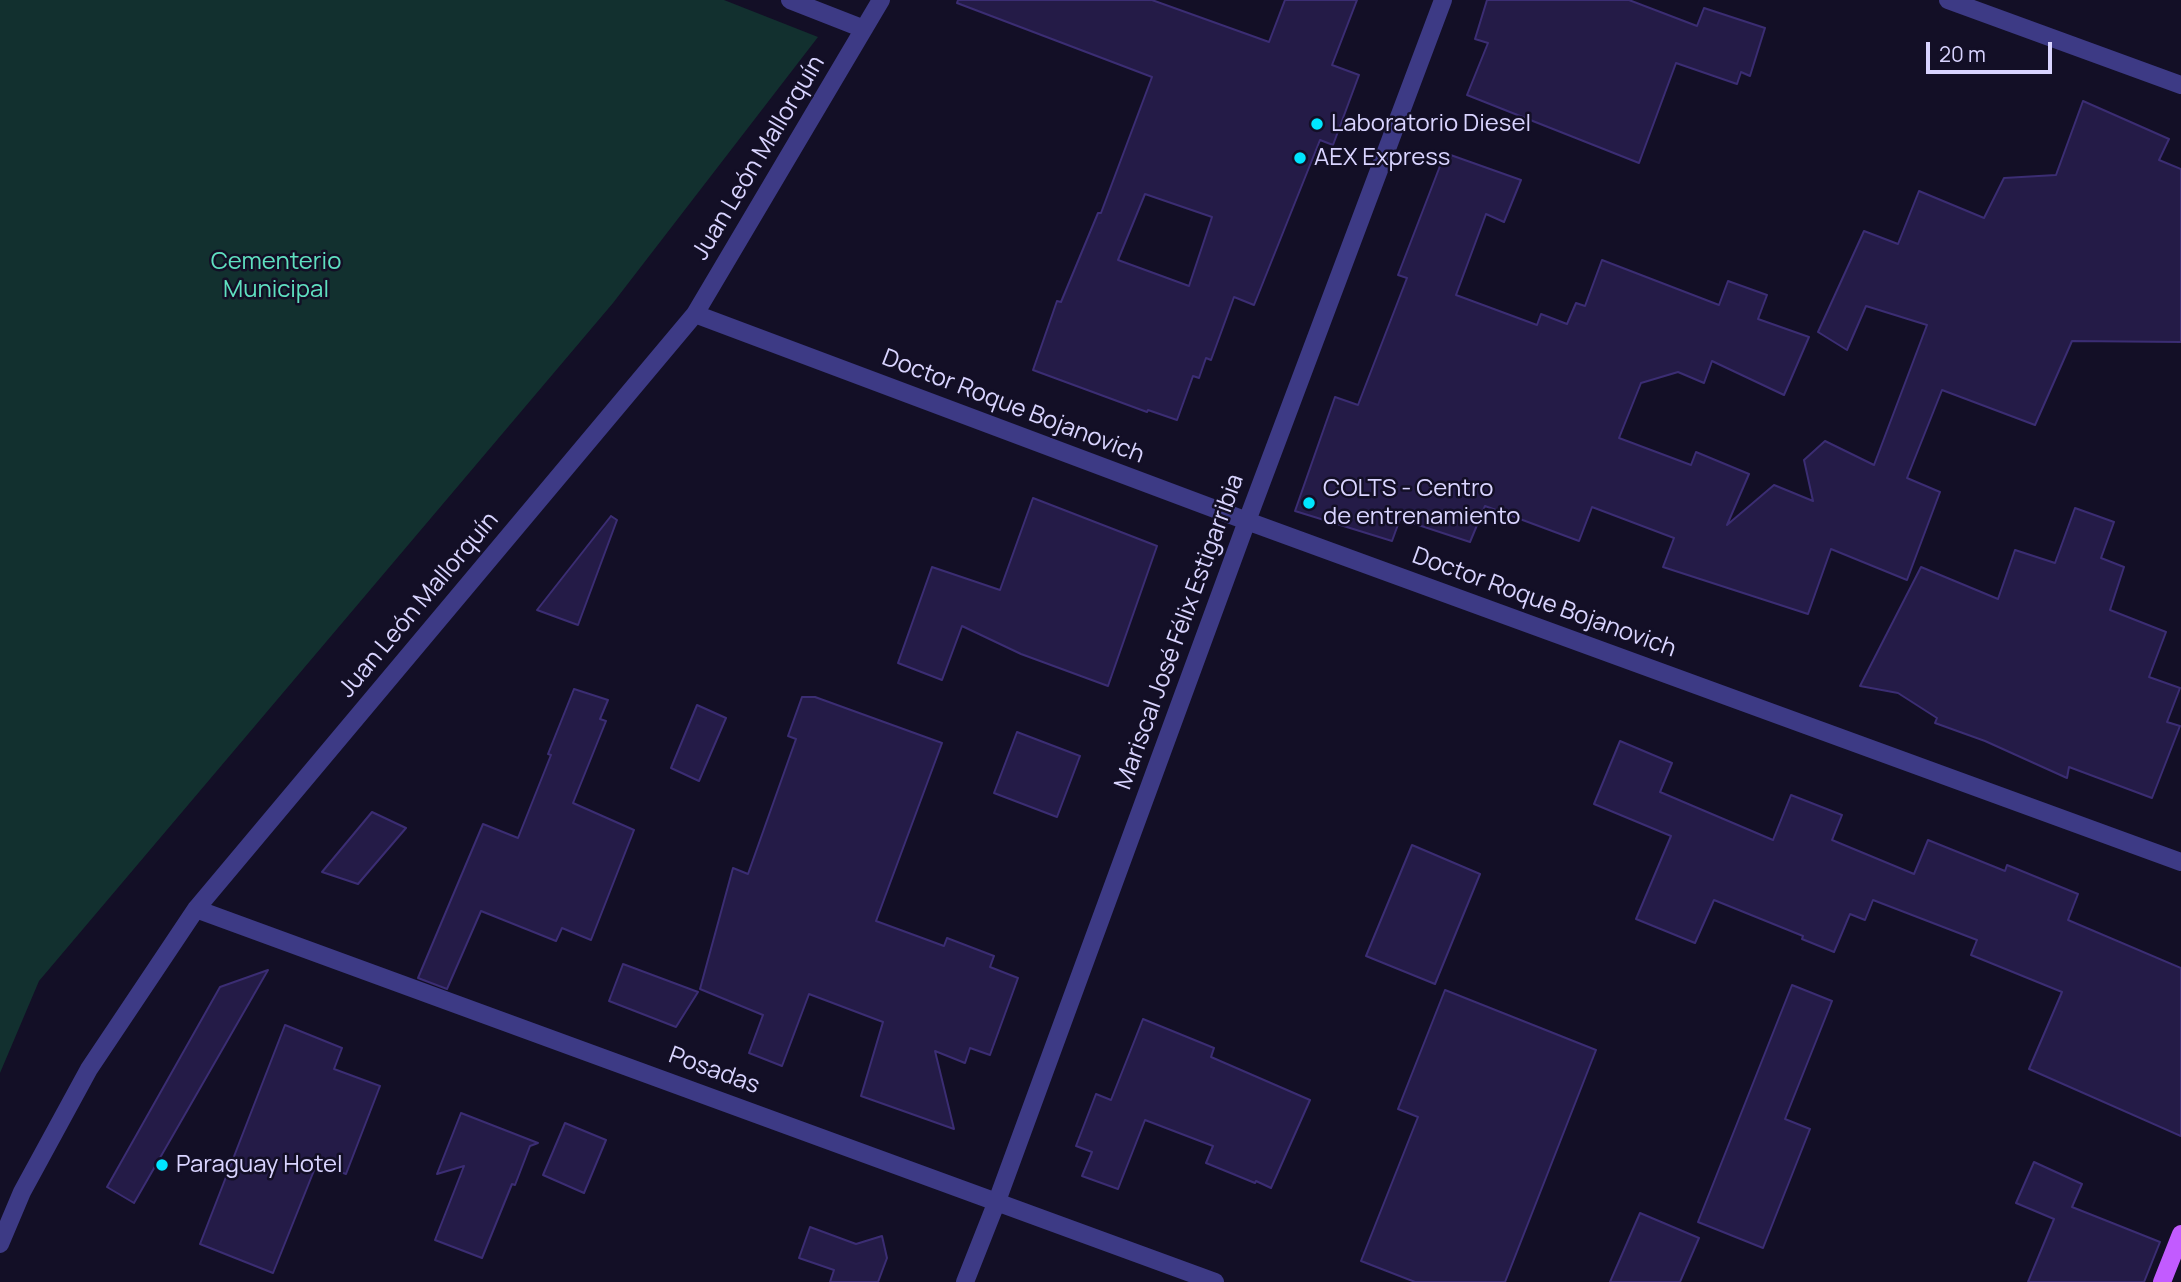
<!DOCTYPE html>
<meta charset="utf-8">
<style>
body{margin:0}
#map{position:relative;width:2181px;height:1282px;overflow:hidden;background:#130f26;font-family:Manrope,sans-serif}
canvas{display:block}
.scale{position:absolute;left:1926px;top:42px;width:126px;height:32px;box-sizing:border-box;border:4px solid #d9d4ff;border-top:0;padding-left:9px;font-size:21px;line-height:24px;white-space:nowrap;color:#d9d4ff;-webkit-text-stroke:5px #130f26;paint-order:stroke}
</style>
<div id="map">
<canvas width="2181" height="1282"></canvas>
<div class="scale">20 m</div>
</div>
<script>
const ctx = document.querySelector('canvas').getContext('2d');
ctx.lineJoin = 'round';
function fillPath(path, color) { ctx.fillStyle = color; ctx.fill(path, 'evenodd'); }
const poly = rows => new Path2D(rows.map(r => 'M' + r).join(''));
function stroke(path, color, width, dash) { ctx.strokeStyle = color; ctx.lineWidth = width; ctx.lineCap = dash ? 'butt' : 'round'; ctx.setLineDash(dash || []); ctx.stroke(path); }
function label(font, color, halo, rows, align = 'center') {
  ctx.font = font + ' Manrope,sans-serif'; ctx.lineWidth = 5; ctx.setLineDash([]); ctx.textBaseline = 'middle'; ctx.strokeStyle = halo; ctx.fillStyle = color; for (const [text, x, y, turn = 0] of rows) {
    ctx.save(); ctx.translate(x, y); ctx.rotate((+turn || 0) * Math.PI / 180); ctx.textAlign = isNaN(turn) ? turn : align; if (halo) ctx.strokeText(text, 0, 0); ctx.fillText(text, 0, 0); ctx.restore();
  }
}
fillPath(poly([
 [0,0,724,0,818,37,613,303,39,981,0,1073]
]), '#12302f');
const building = poly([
 [958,0,1152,0,1269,42,1285,0,1357,0,1332,65,1359,75,1333,145,1320,140,1254,305,1234,297,1211,360,1206,358,1199,378,1193,376,1177,420,1148,410,1147,412,1033,370,1057,301,1061,302,1098,213,1101,213,1152,77,957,3,958,0],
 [1145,194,1212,217,1189,286,1118,260,1145,194],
 [1487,0,1629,0,1697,26,1704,8,1765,28,1750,76,1741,72,1737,84,1676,63,1639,163,1467,95,1488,43,1475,39,1487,0],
 [2083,101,2169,139,2159,160,2181,169,2181,342,2072,341,2035,425,1942,390,1907,478,1940,492,1907,580,1831,549,1808,614,1663,567,1674,538,1592,507,1579,541,1485,506,1470,542,1400,519,1392,541,1295,511,1335,397,1358,405,1407,278,1398,275,1445,153,1521,180,1504,222,1486,214,1456,295,1537,325,1541,314,1567,324,1576,303,1585,306,1602,260,1719,305,1728,281,1767,295,1758,319,1809,337,1784,395,1712,361,1704,383,1678,372,1641,383,1619,438,1691,465,1696,452,1749,474,1727,525,1774,485,1813,501,1804,460,1825,441,1874,465,1927,325,1866,306,1847,350,1818,332,1864,231,1898,244,1919,191,1984,218,2004,178,2056,175,2083,101],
 [1033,498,1157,546,1108,686,1021,654,962,626,942,680,898,663,932,567,1000,590,1033,498],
 [2075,508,2114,522,2101,558,2124,567,2110,610,2166,632,2149,677,2180,688,2167,722,2180,726,2152,798,2069,767,2067,778,1985,741,1935,723,1937,718,1898,693,1860,686,1921,567,1998,599,2015,550,2055,563,2075,508],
 [611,516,617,520,578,625,537,610,611,516],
 [574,689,608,700,600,719,606,721,573,803,634,830,591,940,562,928,556,941,481,911,447,989,418,978,483,824,518,838,551,755,548,754,574,689],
 [802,697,815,697,942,743,876,921,944,946,947,938,994,956,990,967,1018,978,990,1055,970,1048,965,1063,935,1051,954,1129,861,1096,883,1022,809,994,782,1066,749,1053,763,1015,700,989,733,868,748,874,796,739,788,736,802,697],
 [697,705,726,718,699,781,671,768,697,705],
 [1017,732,1080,756,1057,817,994,793,1017,732],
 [1620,741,1672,763,1660,792,1773,840,1791,795,1842,815,1832,840,1914,874,1928,840,2005,871,2007,865,2078,894,2068,920,2181,968,2181,1136,2029,1069,2062,992,1971,955,1977,940,1873,900,1865,920,1850,914,1834,952,1802,939,1803,936,1714,900,1695,943,1636,919,1671,836,1594,804,1620,741],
 [372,812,406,828,358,884,322,872,372,812],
 [1412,845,1480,874,1435,984,1366,956,1412,845],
 [623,964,698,992,676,1027,609,1001,623,964],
 [268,970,134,1203,107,1187,220,987,268,970],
 [1792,985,1832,1001,1785,1119,1810,1129,1763,1248,1698,1222,1792,985],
 [1445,990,1596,1050,1505,1282,1415,1282,1361,1261,1418,1117,1398,1109,1445,990],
 [1143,1019,1214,1048,1211,1057,1310,1100,1271,1188,1256,1181,1255,1183,1206,1163,1213,1146,1145,1120,1118,1189,1082,1176,1092,1152,1076,1146,1096,1094,1111,1100,1143,1019],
 [285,1025,342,1048,334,1069,380,1086,346,1174,317,1163,273,1273,200,1244,285,1025],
 [461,1113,538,1143,530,1146,515,1185,512,1184,482,1258,435,1240,464,1166,437,1174,461,1113],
 [565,1123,606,1140,584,1193,543,1175,565,1123],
 [2034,1162,2082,1184,2072,1207,2160,1242,2144,1282,2028,1282,2054,1219,2016,1203,2034,1162],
 [1640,1213,1699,1238,1680,1282,1610,1282,1640,1213],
 [810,1227,856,1244,882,1236,887,1258,878,1282,830,1282,834,1270,799,1258,810,1227]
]);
fillPath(building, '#241b47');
stroke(building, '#3b2d73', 2);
stroke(poly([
 [790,0,864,29],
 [1948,0,2181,85],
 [695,314,1247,521,2181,862],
 [196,909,1215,1282],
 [0,1244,22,1192,89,1069,196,909,695,314,881,0],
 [965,1282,997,1201,1247,521,1443,0]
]), '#3d3a85', 18);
stroke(poly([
 [2162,1282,2181,1234]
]), '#c25bff', 18);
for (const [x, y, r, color] of [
 [1317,124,7,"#00e5ff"],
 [1300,158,7,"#00e5ff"],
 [1309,503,7,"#00e5ff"],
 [162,1165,7,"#00e5ff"]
]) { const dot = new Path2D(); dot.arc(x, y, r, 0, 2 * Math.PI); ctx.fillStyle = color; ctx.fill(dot); stroke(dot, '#130f26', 2.5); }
label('24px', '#d9d4ff', '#130f26', [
 ["Laboratorio Diesel",1331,124],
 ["AEX Express",1314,158],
 ["COLTS - Centro",1323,489],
 ["de entrenamiento",1323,517],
 ["Paraguay Hotel",176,1165]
], 'left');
label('24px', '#d9d4ff', '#130f26', [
 ["Juan León Mallorquín",759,158,-59],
 ["Doctor Roque Bojanovich",1013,407,21],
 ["Doctor Roque Bojanovich",1544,603,20],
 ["Juan León Mallorquín",419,605,-50],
 ["Mariscal José Félix Estigarribia",1180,632,-70],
 ["Posadas",714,1071,20]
]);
label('24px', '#5fe0c0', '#130f26', [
 ["Cementerio",276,262],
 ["Municipal",276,290]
]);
</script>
